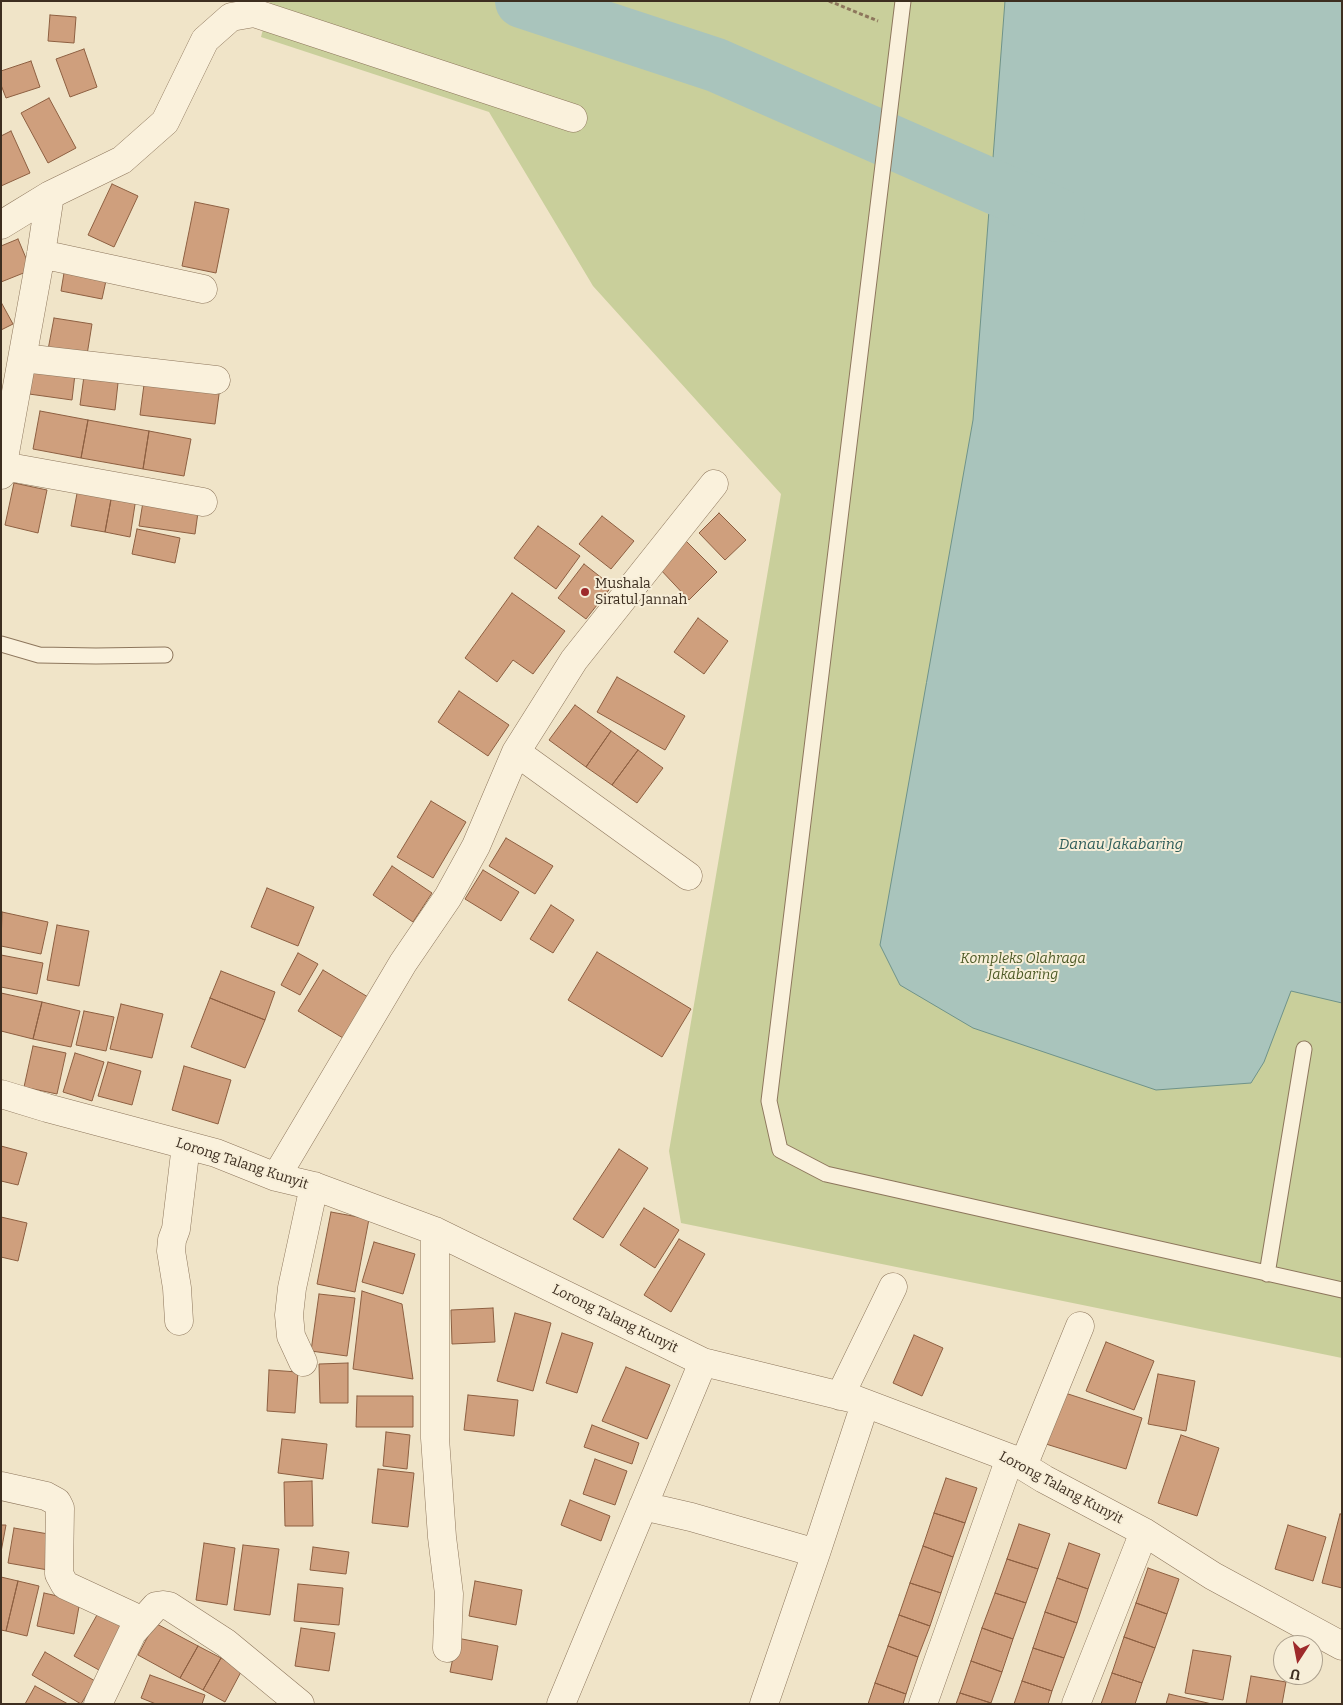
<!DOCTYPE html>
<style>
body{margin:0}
#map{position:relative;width:1343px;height:1705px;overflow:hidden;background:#f0e4c8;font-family:Bitter,serif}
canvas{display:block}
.frame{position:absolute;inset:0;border:2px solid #3d2e20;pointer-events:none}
.north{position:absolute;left:1273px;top:1635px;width:50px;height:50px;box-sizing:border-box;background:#f7eed8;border:1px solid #ada18e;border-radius:50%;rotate:191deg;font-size:14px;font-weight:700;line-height:20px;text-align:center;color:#3d2e20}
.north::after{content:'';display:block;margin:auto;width:18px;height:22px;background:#9e2a2b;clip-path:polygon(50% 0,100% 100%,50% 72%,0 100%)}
</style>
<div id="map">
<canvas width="1343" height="1705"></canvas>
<div class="frame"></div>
<div class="north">U</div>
</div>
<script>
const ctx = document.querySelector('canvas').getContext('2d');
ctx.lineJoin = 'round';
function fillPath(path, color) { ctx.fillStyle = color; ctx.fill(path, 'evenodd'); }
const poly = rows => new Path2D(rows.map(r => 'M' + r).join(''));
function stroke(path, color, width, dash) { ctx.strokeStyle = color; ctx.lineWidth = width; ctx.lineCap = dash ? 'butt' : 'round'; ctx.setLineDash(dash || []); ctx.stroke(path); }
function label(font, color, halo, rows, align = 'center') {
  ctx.font = font + ' Bitter,serif'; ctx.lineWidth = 4; ctx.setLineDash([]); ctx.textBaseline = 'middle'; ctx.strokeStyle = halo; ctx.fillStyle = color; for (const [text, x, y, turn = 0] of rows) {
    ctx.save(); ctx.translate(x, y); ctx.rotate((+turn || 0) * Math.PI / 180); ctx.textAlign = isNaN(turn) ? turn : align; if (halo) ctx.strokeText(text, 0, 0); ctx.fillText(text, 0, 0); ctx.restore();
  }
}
fillPath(poly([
 [270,1,1342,1,1342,1358,681,1223,669,1151,781,494,593,286,489,112,261,37]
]), '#c9cf9b');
const water = poly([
 [1005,1,1342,1,1342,1003,1291,991,1264,1062,1251,1083,1156,1090,973,1028,900,985,880,945,973,420,1005,1]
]);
fillPath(water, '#a9c4bc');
stroke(water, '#6f938a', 1);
stroke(poly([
 [522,1,716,65,1058,215]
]), '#a9c4bc', 54);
const building = poly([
 [50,15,76,17,74,43,48,41,50,15],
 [84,49,97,87,70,97,56,59,84,49],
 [31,61,40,87,6,98,1,85,1,71,31,61],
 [49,98,76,148,48,163,21,113,49,98],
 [11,131,30,173,1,186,1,136,11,131],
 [112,184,138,196,114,247,88,235,112,184],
 [195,202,229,209,216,273,182,266,195,202],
 [18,239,31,270,1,282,1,246,18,239],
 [65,267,107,276,102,299,61,291,65,267],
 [1,302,13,324,1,330,1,302],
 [54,318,92,324,86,361,47,355,54,318],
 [33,368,75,374,72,400,29,394,33,368],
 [85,369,119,374,115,410,80,405,85,369],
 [145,377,220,387,215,424,140,415,145,377],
 [40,411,88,420,81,458,33,449,40,411],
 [88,420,149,431,143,469,81,458,88,420],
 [149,431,191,439,184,476,143,469,149,431],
 [14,483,47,490,38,533,5,525,14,483],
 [78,488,112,494,105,532,71,526,78,488],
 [112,494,136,498,130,537,105,532,112,494],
 [144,496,199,505,195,534,139,526,144,496],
 [719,513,746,540,725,560,699,533,719,513],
 [602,516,634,541,611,569,579,544,602,516],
 [538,526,580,556,556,589,514,558,538,526],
 [137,529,180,538,175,563,132,554,137,529],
 [686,541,717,572,689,600,659,568,686,541],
 [584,564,612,586,586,619,558,598,584,564],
 [512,593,565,631,533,674,513,660,497,682,465,658,512,593],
 [698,618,728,641,704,674,674,652,698,618],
 [617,677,685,716,665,750,597,712,617,677],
 [459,691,509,725,488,756,438,722,459,691],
 [575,705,611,731,586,767,549,740,575,705],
 [611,731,638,750,612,785,586,767,611,731],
 [638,750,663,768,637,803,612,785,638,750],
 [431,801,466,822,433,878,397,857,431,801],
 [506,838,553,866,535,894,489,866,506,838],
 [392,866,432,893,413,922,373,895,392,866],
 [483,870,519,892,501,921,465,899,483,870],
 [267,888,314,907,298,946,251,927,267,888],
 [551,905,574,920,553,953,530,939,551,905],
 [2,912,48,922,41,954,1,946,2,912],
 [57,925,89,931,79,986,47,980,57,925],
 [597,952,691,1009,662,1057,568,1000,597,952],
 [298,953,318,964,300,995,281,985,298,953],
 [1,955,43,963,37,994,1,987,1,955],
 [323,970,368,997,343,1038,298,1011,323,970],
 [221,971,275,992,265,1020,210,998,221,971],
 [1,993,42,1002,33,1039,1,1031,1,993],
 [210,998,265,1020,245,1068,191,1047,210,998],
 [42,1002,80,1011,71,1047,33,1039,42,1002],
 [121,1004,163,1014,152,1058,110,1049,121,1004],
 [84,1011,114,1017,106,1051,76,1045,84,1011],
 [33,1046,66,1053,57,1094,24,1087,33,1046],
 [75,1053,104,1062,92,1101,63,1092,75,1053],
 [108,1062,141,1071,132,1105,98,1096,108,1062],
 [184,1066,231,1080,218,1124,172,1110,184,1066],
 [1,1146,27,1153,18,1185,1,1181,1,1146],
 [619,1149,648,1168,603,1238,573,1219,619,1149],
 [644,1208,679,1230,655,1268,620,1245,644,1208],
 [331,1212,369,1219,355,1292,317,1284,331,1212],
 [1,1217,27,1223,18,1261,1,1257,1,1217],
 [679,1239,705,1254,671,1312,644,1295,679,1239],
 [374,1242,415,1254,403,1294,362,1282,374,1242],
 [362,1291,402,1304,413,1379,353,1369,362,1291],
 [319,1294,355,1298,347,1356,311,1351,319,1294],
 [493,1308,495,1342,452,1344,451,1310,493,1308],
 [515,1313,551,1323,533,1391,497,1381,515,1313],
 [562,1333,593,1343,577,1393,546,1383,562,1333],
 [914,1335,943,1348,922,1396,893,1383,914,1335],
 [1106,1342,1154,1361,1134,1410,1086,1391,1106,1342],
 [348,1363,348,1403,320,1403,319,1364,348,1363],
 [626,1367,670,1385,647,1439,602,1421,626,1367],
 [269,1370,298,1372,295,1413,267,1411,269,1370],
 [1158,1374,1195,1381,1186,1431,1148,1424,1158,1374],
 [1062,1392,1142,1418,1126,1469,1046,1444,1062,1392],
 [468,1395,518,1400,514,1436,464,1430,468,1395],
 [357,1396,413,1396,413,1427,356,1427,357,1396],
 [592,1425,639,1443,632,1464,584,1447,592,1425],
 [386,1432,410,1435,407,1469,383,1466,386,1432],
 [1181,1435,1219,1448,1197,1516,1158,1503,1181,1435],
 [282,1439,327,1444,323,1479,278,1473,282,1439],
 [595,1459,627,1471,615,1505,583,1494,595,1459],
 [378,1469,414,1473,408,1527,372,1523,378,1469],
 [946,1478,977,1488,965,1523,934,1513,946,1478],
 [312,1481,313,1526,285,1526,284,1482,312,1481],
 [570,1500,610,1516,601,1541,561,1525,570,1500],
 [934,1513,965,1523,953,1557,923,1546,934,1513],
 [1340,1514,1342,1514,1342,1588,1322,1583,1340,1514],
 [1019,1524,1050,1534,1038,1569,1007,1559,1019,1524],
 [1,1525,6,1525,1,1552,1,1525],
 [1288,1525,1326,1537,1313,1581,1275,1569,1288,1525],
 [14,1528,54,1535,48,1570,8,1563,14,1528],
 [204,1543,235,1548,227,1605,196,1600,204,1543],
 [1069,1543,1100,1554,1088,1589,1057,1578,1069,1543],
 [243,1545,279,1549,270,1615,234,1610,243,1545],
 [923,1546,953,1557,941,1593,910,1583,923,1546],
 [313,1547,349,1552,346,1574,310,1570,313,1547],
 [1007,1559,1038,1569,1026,1603,995,1593,1007,1559],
 [1148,1568,1179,1579,1167,1614,1136,1603,1148,1568],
 [1,1577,18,1581,6,1631,1,1630,1,1577],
 [1057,1578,1088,1589,1077,1623,1045,1612,1057,1578],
 [18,1581,39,1586,27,1636,6,1631,18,1581],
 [475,1581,522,1590,516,1625,469,1616,475,1581],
 [910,1583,941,1593,930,1626,899,1615,910,1583],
 [298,1584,343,1588,339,1625,294,1621,298,1584],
 [44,1593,80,1601,74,1634,37,1626,44,1593],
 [995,1593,1026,1603,1013,1639,982,1628,995,1593],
 [1136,1603,1167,1614,1155,1648,1124,1637,1136,1603],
 [102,1606,134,1624,106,1674,74,1656,102,1606],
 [1045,1612,1077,1623,1064,1658,1033,1648,1045,1612],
 [899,1615,930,1626,918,1657,888,1646,899,1615],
 [155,1623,198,1646,180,1678,138,1655,155,1623],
 [301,1628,335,1633,329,1671,295,1666,301,1628],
 [982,1628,1013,1639,1002,1672,971,1661,982,1628],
 [1124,1637,1155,1648,1142,1683,1112,1673,1124,1637],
 [457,1638,498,1646,492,1680,450,1672,457,1638],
 [198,1646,221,1658,203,1690,180,1678,198,1646],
 [888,1646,918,1657,906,1694,875,1683,888,1646],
 [1033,1648,1064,1658,1052,1691,1022,1681,1033,1648],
 [1193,1650,1231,1656,1223,1700,1185,1693,1193,1650],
 [45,1652,95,1681,81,1704,32,1675,45,1652],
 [221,1658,242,1670,225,1702,203,1690,221,1658],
 [971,1661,1002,1672,991,1703,960,1693,971,1661],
 [1112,1673,1142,1683,1135,1704,1101,1704,1112,1673],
 [150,1675,205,1695,202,1704,156,1704,141,1698,150,1675],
 [1251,1676,1286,1682,1282,1704,1246,1704,1251,1676],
 [1022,1681,1052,1691,1048,1704,1014,1704,1022,1681],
 [875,1683,906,1694,903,1704,868,1704,875,1683],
 [35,1686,68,1704,25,1704,35,1686],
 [960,1693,991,1703,991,1704,956,1704,960,1693],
 [1169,1694,1212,1704,1166,1704,1169,1694]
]);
fillPath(building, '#cf9f7d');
stroke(building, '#8d5f41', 1);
const lane = poly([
 [903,1,769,1101,780,1150,826,1174,1342,1290],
 [1,644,39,655,96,656,165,655],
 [1267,1274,1304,1049]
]);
const street = poly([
 [1,225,50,195,122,160,165,122,205,40,231,17,254,13,573,118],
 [41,254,203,289],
 [23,358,216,380],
 [3,466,203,502],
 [1,475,41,254,50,195],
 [516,752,688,876],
 [1,1094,47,1108,216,1153,276,1177,314,1186,435,1231,703,1362,854,1399,1010,1458,1044,1479,1144,1532,1213,1576,1342,1646],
 [276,1177,403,963,448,897,476,846,516,752,574,660,714,484],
 [435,1231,435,1438,442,1537,449,1594,447,1648],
 [179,1321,177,1288,171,1251,172,1240,176,1229,186,1145],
 [303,1362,291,1336,289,1315,292,1288,314,1186],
 [840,1396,893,1287],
 [1023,1466,1080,1326],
 [1,1486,46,1496,57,1502,60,1508,59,1574,65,1585,132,1616,140,1624,132,1633,98,1704],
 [643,1506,691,1517,816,1553],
 [140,1624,156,1606,163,1605,169,1606,226,1643,300,1704],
 [561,1704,703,1362],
 [764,1704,816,1553,865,1404],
 [923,1704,1010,1458],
 [1076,1704,1144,1532]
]);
stroke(lane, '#8d765c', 17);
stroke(street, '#8d765c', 29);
stroke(poly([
 [829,1,878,21]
]), '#8d765c', 3, [4, 2.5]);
stroke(lane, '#faf1dc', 15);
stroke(street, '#faf1dc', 28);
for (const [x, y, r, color] of [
 [585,592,5,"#9e2a2b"]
]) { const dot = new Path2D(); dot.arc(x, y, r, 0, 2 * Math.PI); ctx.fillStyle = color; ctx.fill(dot); stroke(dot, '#f7eed8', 2); }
label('14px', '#3d2e20', '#f7eed8', [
 ["Mushala",595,584],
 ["Siratul Jannah",595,600]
], 'left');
label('italic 14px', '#4d5a26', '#f7eed8', [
 ["Kompleks Olahraga",1023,959],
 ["Jakabaring",1023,975]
]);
label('14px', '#3d2e20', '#f7eed8', [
 ["Lorong Talang Kunyit",242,1164,18],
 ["Lorong Talang Kunyit",615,1319,26],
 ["Lorong Talang Kunyit",1061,1488,28]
]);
label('italic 15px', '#2f5d5a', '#f7eed8', [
 ["Danau Jakabaring",1121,845]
]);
</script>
